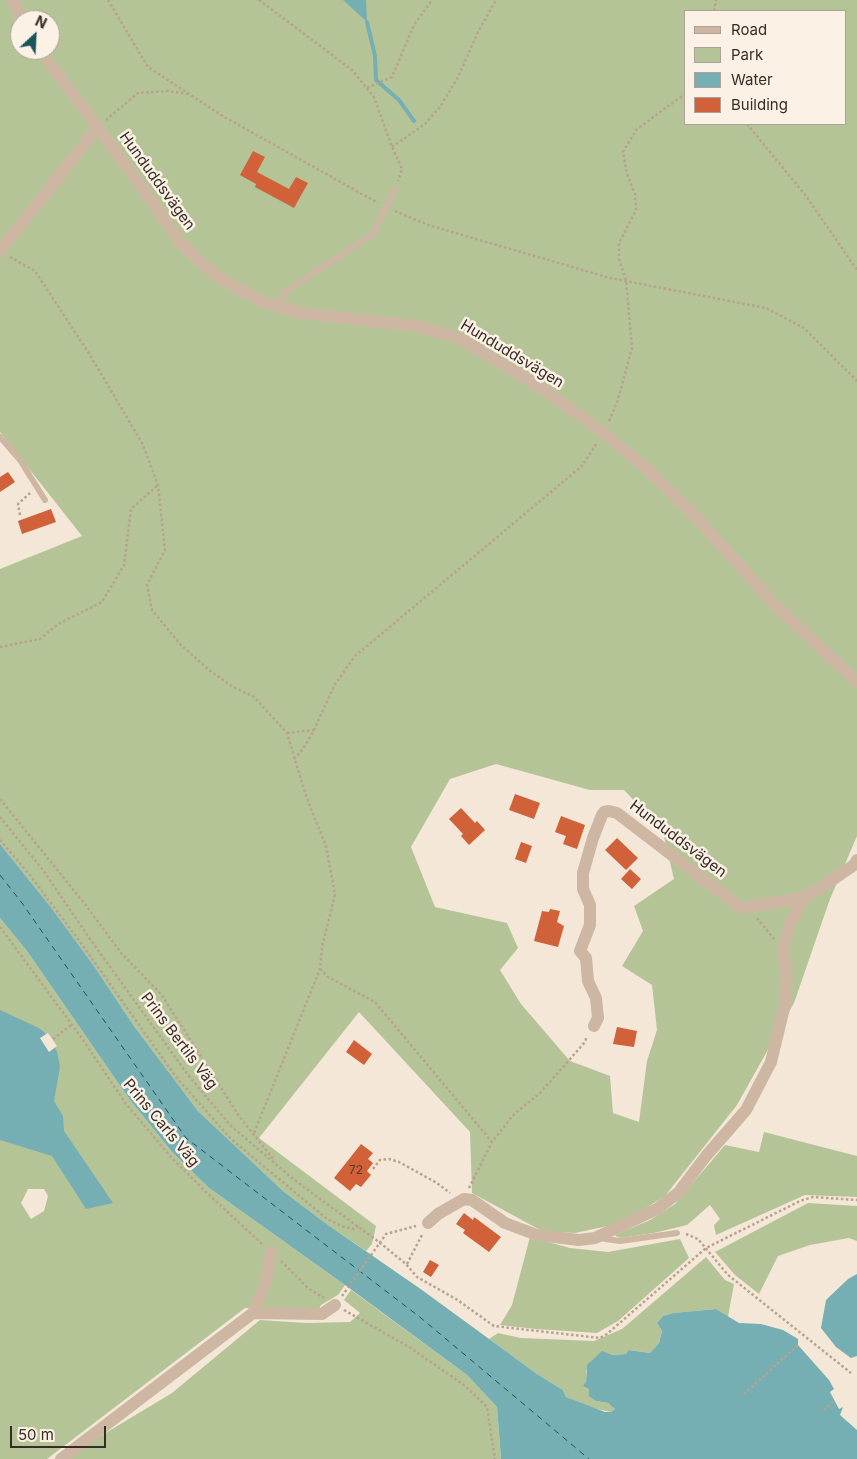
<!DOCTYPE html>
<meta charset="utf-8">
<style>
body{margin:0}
#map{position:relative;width:857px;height:1459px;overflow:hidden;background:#f4e7d8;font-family:Inter,sans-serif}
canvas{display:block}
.legend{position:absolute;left:684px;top:10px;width:162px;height:115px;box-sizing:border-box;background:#fbf1e5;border:1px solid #ada299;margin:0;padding:6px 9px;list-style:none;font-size:15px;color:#372c26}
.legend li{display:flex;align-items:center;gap:10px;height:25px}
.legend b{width:25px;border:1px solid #ada299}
.north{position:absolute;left:10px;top:10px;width:50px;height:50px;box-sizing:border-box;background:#fbf1e5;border:1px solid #ada299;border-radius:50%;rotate:25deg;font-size:14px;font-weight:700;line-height:20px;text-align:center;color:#372c26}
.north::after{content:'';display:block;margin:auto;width:18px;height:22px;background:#18565c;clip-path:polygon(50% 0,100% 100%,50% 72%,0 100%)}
.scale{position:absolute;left:10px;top:1426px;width:96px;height:22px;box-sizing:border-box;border:2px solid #372c26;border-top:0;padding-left:6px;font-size:15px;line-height:18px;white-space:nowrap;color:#372c26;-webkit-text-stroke:4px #fbf1e5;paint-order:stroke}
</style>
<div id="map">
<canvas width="857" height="1459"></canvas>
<ul class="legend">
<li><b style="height:6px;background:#cdb7a3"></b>Road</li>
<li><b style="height:14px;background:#b4c497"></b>Park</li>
<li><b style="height:14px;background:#75afb3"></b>Water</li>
<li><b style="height:14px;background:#d16139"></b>Building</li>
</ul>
<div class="north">N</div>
<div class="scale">50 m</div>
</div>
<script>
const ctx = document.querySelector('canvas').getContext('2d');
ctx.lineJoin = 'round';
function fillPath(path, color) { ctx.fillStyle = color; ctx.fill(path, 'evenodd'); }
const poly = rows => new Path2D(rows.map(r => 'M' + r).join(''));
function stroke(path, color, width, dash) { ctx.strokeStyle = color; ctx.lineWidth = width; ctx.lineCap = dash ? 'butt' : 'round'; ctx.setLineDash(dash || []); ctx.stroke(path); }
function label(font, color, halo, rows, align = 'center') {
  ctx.font = font + ' Inter,sans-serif'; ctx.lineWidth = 5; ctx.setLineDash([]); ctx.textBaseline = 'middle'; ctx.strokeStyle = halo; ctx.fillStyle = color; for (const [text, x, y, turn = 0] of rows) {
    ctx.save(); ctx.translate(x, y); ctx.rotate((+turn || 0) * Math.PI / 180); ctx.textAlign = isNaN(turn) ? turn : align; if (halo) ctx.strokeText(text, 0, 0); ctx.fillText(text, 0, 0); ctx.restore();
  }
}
fillPath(poly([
 [0,0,857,0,857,836,830,899,794,1003,737,1105,665,1196,622,1223,575,1233,542,1231,472,1193,470,1132,359,1012,259,1138,376,1226,372,1244,366,1251,328,1225,283,1191,198,1111,134,1026,94,966,50,906,0,844,0,569,82,536,0,432],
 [686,11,846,11,846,124,686,124],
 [20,20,50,20,50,50,20,50],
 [496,764,590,790,624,790,643,810,660,820,674,879,634,906,643,931,622,966,652,985,657,1030,647,1061,639,1122,613,1113,610,1076,570,1061,521,1004,500,970,518,948,507,923,435,907,411,847,450,779],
 [0,918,27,951,130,1100,173,1153,209,1188,345,1285,338,1295,321,1305,318,1311,245,1308,47,1459,0,1459],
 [28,1189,44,1189,48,1196,44,1211,31,1219,21,1203],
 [764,1132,857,1156,857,1197,805,1195,716,1235,714,1225,720,1219,710,1205,687,1225,654,1233,621,1238,615,1236,617,1234,650,1220,675,1204,725,1145,759,1152],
 [808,1203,857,1206,857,1241,849,1238,810,1245,778,1256,759,1294,735,1275,715,1252],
 [530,1237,570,1248,608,1252,680,1239,689,1258,618,1321,597,1333,536,1329,500,1325,512,1305],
 [706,1257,725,1280,734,1284,728,1317,716,1309,673,1313,663,1316,657,1323,662,1331,659,1343,650,1353,630,1350,626,1354,612,1355,586,1370,586,1382,596,1401,608,1403,612,1406,615,1409,611,1412,592,1408,566,1397,563,1390,537,1374,489,1339,498,1333,521,1338,594,1341,622,1329],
 [351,1290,467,1375,497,1407,501,1459,68,1459,99,1437,172,1393,260,1320,306,1323,350,1322,360,1313,344,1300]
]), '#b4c497');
fillPath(poly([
 [343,0,366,0,367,22],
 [0,844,50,906,94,966,134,1026,198,1111,283,1191,328,1225,422,1290,537,1374,563,1390,566,1397,605,1412,611,1412,615,1409,608,1403,596,1401,589,1396,589,1389,583,1386,586,1382,587,1365,602,1351,612,1355,626,1354,629,1350,650,1353,659,1343,662,1331,657,1323,663,1316,673,1313,716,1309,739,1323,761,1324,783,1330,798,1339,798,1345,829,1380,834,1389,830,1392,839,1409,843,1407,840,1415,857,1430,857,1459,501,1459,497,1407,467,1375,345,1285,209,1188,173,1153,130,1100,27,951,0,918],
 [0,1010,39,1028,44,1032,57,1051,60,1067,54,1101,63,1116,64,1131,113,1203,86,1209,52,1156,0,1140],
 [857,1274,857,1356,851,1358,836,1347,821,1328,826,1300,848,1279]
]), '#75afb3');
fillPath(poly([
 [48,1033,57,1046,49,1052,40,1038]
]), '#f4e7d8');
stroke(poly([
 [367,22,375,56,376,80,399,100,414,121]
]), '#75afb3', 4);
stroke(poly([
 [0,875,22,903,186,1138,421,1318,589,1459]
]), '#18565c', 1, [6, 5]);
fillPath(poly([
 [253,151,265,157,257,172,289,189,296,177,308,183,294,208,255,187,256,184,240,175],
 [8,472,15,482,0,492,0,477],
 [51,509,56,522,22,534,18,521],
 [515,794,540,803,534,819,509,810],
 [461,808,475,823,477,821,485,830,469,845,461,836,463,834,449,819],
 [561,816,585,825,577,849,563,844,566,836,555,832],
 [617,838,638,858,626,870,605,850],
 [521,842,532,846,526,863,515,859],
 [630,869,641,879,632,889,621,879],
 [550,909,560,911,557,922,564,926,558,947,534,941,542,911,549,912],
 [617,1027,637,1031,634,1047,613,1044],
 [354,1040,372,1054,364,1065,346,1052],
 [361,1144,373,1153,368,1159,373,1163,367,1171,371,1175,361,1187,356,1184,350,1191,334,1178],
 [464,1213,473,1220,474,1217,501,1237,489,1252,463,1233,465,1230,456,1224],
 [430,1260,439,1265,431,1277,423,1272]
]), '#d16139');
stroke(poly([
 [108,0,148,67,221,115,378,203],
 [259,0,352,70,374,97,392,147,402,169,398,181],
 [714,11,716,0],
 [367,88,392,77,414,25,432,0],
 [106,120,138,93,168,91,188,94],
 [747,124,806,196,857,270],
 [392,147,425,124,440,107,458,77,478,32,496,0],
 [395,211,428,225,610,278,766,308,804,328,857,381],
 [10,257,35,271,90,355,142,443,158,485,165,550,147,585,152,610,180,644,209,670,233,687,254,697,287,733,306,796,326,846,335,895,322,947,320,969,254,1133],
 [609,421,617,403,632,348,626,280,619,259,619,243,636,210,635,194,627,174,623,152,636,130,686,93],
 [20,515,18,504,30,493],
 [0,647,40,639,58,624,102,602,124,565,131,509,158,485],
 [287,733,314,730],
 [294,759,303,749,314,730,335,684,355,656,582,466,597,443],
 [0,799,84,903,122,954,161,994,239,1116,275,1161],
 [0,817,43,870,90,939,188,1075,230,1125,293,1179,379,1242,406,1264,417,1277,456,1299,494,1326,600,1338,607,1334,706,1248,800,1201,813,1197,857,1200],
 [0,840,29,874,78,939,176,1077,231,1139,327,1219,344,1227,354,1229,359,1226],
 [757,918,774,939],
 [0,927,81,1037,126,1104,170,1156,206,1192,262,1244],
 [320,969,328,977,375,1002,492,1142],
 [53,1039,71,1025],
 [373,1169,380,1160,389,1159,399,1162,437,1183,450,1193],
 [469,1188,492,1142,514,1114,540,1093,585,1042,587,1036],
 [686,1234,698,1239,728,1275,851,1373],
 [281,1261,308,1288,324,1298],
 [407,1264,423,1233],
 [342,1296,386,1234,416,1226],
 [344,1310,409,1347,464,1385,487,1407,495,1459],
 [744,1394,798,1345],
 [824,1410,834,1401]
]), '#b8a18d', 2.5, [2.5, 2.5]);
stroke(poly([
 [277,307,285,292,373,234,395,189],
 [0,437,20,460,45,500],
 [599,1238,620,1241,677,1233]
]), '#cdb7a3', 6);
stroke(poly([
 [13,0,22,20],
 [40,50,123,161,181,243,201,263,221,279,263,302,302,313,416,326,459,338,543,389,604,433,647,469,695,516,774,604,857,682],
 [0,251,97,128],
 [594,1026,598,1018,596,998,588,981,586,958,580,951,590,925,590,905,583,889,583,873,593,838,602,815,604,812,609,811,617,813,741,908,803,898],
 [428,1223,438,1214,464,1199,472,1200,505,1223,537,1235,579,1240,595,1238,657,1209,678,1193,706,1156,746,1110,771,1062,785,1004,787,978,783,951,789,926,803,898,819,889,854,865,857,860],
 [253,1313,265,1285,271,1252],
 [61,1459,253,1313,322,1314,335,1305]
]), '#cdb7a3', 12);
label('12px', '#5e392b', null, [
 ["72",356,1170]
]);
label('15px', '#372c26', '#fbf1e5', [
 ["Hunduddsvägen",157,181,54],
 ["Hunduddsvägen",512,354,31],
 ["Hunduddsvägen",678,839,37],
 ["Prins Bertils Väg",179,1041,53],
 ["Prins Carls Väg",161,1123,50]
]);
</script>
